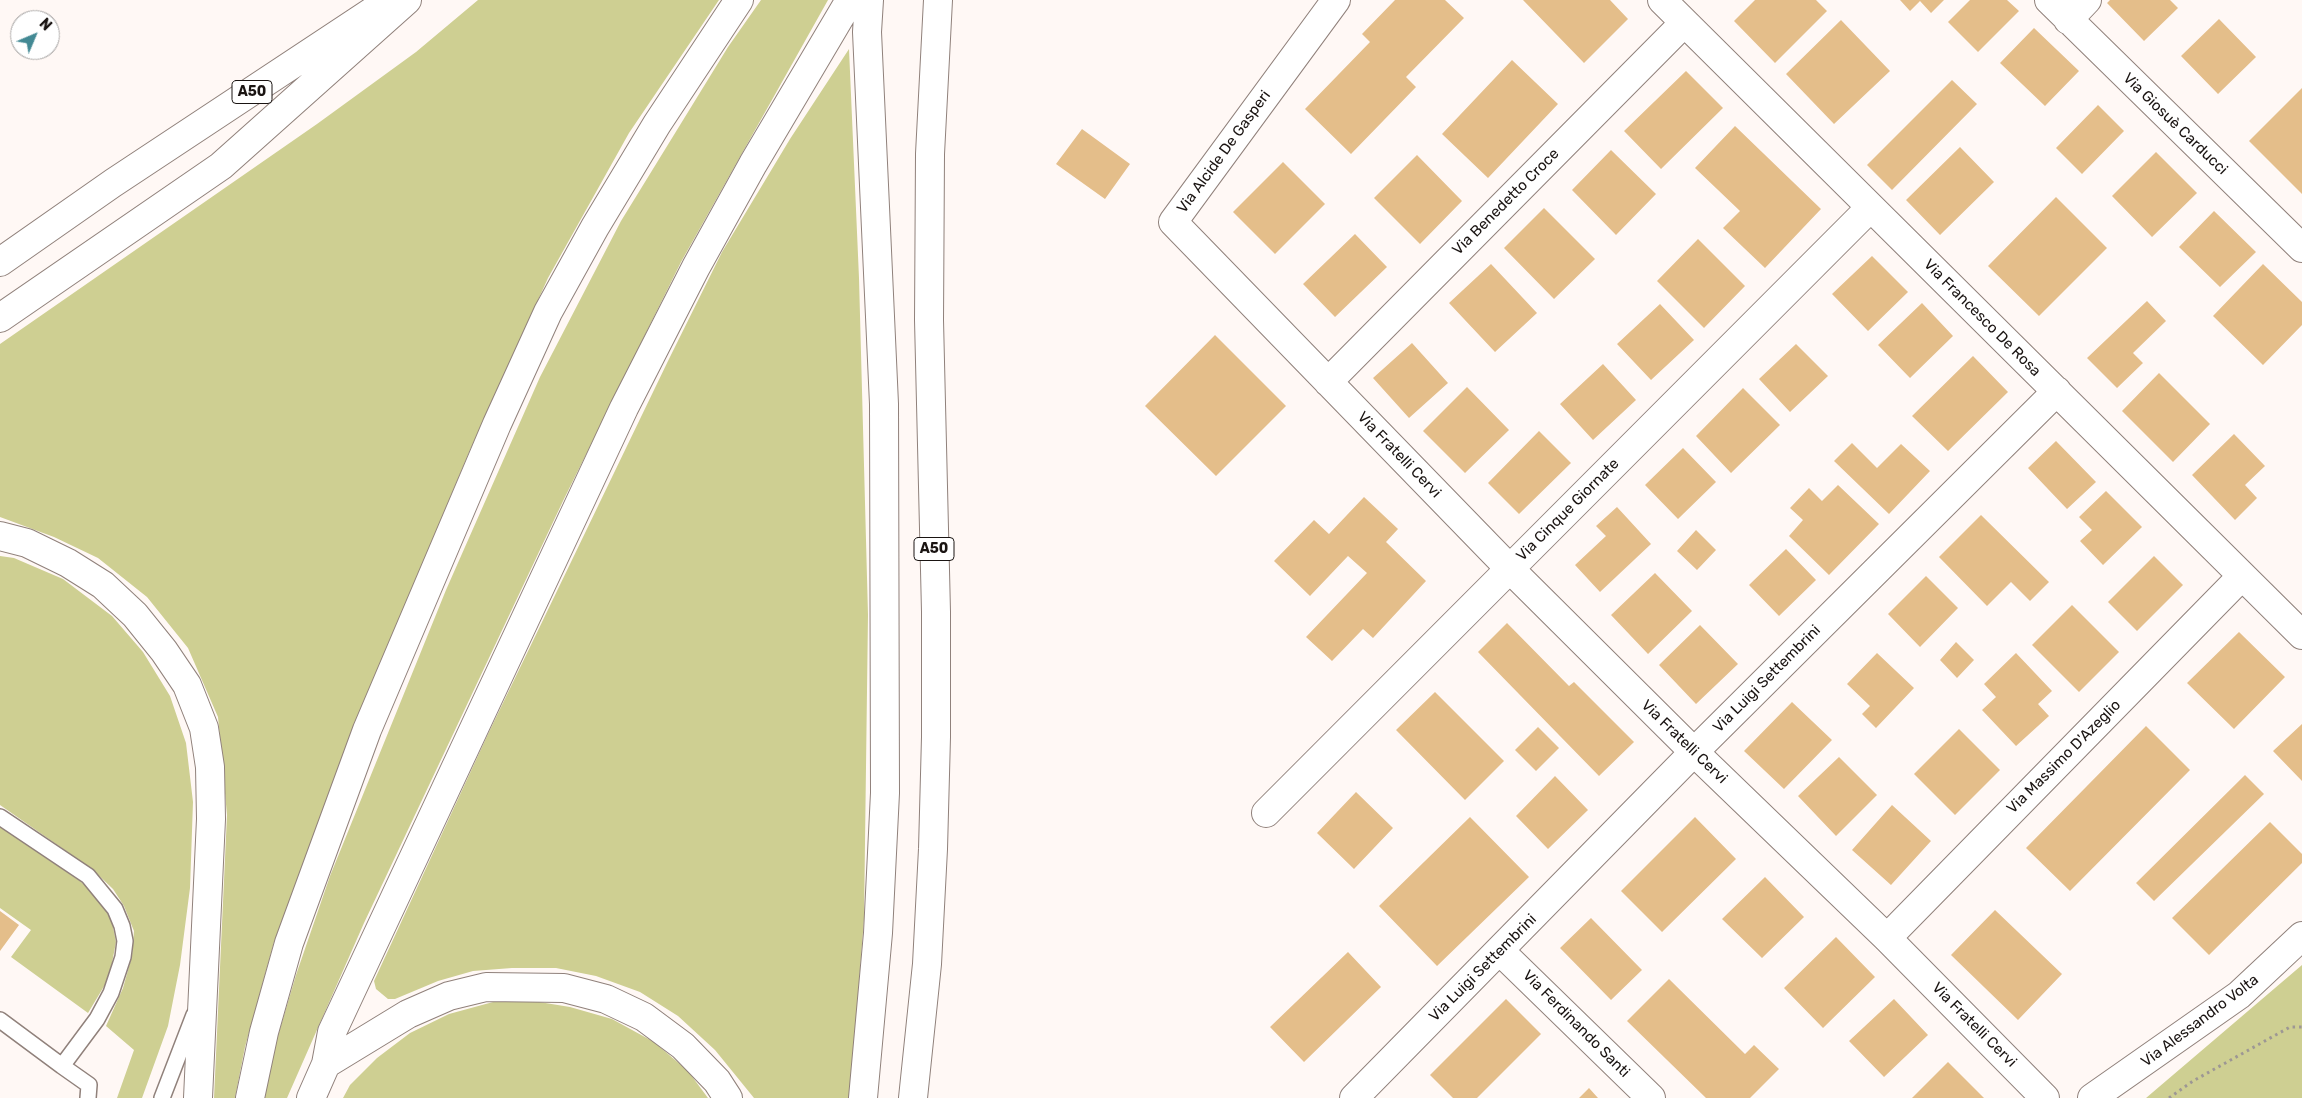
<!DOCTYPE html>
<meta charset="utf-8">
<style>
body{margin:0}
#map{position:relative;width:2302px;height:1098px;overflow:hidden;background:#fff8f5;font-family:Rubik,sans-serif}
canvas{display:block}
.north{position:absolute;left:10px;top:10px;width:50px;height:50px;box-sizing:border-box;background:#fff;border:1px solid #a3a1a0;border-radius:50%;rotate:45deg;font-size:14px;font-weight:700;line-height:20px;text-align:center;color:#1a1412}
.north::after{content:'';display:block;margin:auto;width:18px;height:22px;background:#438994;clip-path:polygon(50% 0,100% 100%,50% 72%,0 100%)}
</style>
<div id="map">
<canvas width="2302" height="1098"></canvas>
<div class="north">N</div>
</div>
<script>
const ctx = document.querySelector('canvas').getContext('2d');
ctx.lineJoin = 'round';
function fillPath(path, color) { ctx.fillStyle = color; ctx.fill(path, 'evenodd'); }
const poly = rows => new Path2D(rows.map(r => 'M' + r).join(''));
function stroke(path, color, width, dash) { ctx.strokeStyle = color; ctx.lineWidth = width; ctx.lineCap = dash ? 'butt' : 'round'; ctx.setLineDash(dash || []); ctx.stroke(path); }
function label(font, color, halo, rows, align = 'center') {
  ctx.font = font + ' Rubik,sans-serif'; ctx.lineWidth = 5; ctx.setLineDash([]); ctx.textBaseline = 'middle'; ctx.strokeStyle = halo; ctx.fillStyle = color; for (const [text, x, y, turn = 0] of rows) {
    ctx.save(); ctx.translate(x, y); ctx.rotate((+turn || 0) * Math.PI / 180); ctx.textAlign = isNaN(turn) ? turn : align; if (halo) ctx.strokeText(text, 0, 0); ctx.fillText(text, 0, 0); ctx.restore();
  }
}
fillPath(poly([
 [478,0,719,0,629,133,548,278,470,450,377,672,274,942,245,1047,235,1098,214,1098,227,815,218,717,188,648,147,597,98,558,54,537,0,517,0,344,317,124,416,52],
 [761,0,828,0,681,262,563,501,364,923,287,1098,264,1098,269,1066,296,975,330,876,446,590,540,377,621,221,728,47],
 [849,49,859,278,868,615,864,919,850,1098,754,1098,715,1050,678,1016,640,992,596,976,556,968,512,968,473,971,438,981,395,999,388,999,376,989,374,981,488,734,668,361,722,252,790,139],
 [0,556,14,558,63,579,112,616,143,652,170,696,186,743,193,802,190,888,180,965,168,1026,142,1098,117,1098,134,1050,106,1026,123,988,132,956,134,931,124,906,113,889,92,869,0,805],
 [0,827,80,881,101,900,112,922,116,942,112,963,106,983,88,1013,11,957,31,930,0,908],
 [2302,965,2302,1098,2146,1098],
 [533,1001,570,1007,612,1019,654,1042,688,1071,708,1098,343,1098,350,1085,377,1058,410,1033,449,1014,493,1002]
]), '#cecf92');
fillPath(poly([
 [1395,0,1445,0,1464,18,1406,77,1416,87,1351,154,1305,109,1370,42,1362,34],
 [1523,0,1610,0,1628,19,1584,63],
 [1755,0,1816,0,1827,11,1775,63,1734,21],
 [1900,0,1944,0,1931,13,1920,1,1910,11],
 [1970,0,2007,0,2019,11,1978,52,1948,22],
 [2110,0,2170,0,2178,8,2144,41,2107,3],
 [2219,19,2256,57,2218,94,2181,56],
 [1841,20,1890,71,1834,124,1786,74],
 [2034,28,2079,71,2045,106,2000,63],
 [1512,60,1558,104,1488,178,1442,134],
 [1686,71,1723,108,1661,169,1624,131],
 [1952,80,1977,104,1892,190,1867,165],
 [2302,88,2302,194,2249,141],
 [2098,105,2124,131,2082,174,2056,148],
 [1735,126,1821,209,1765,268,1723,228,1740,211,1695,168],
 [1082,129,1130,164,1105,199,1056,164],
 [1960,147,1994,182,1940,235,1906,200],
 [1611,150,1656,194,1616,235,1572,190],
 [2156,152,2197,193,2152,237,2112,196],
 [1417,155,1462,201,1420,244,1374,198],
 [1283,162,1325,204,1275,254,1233,212],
 [2056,197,2107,248,2039,316,1988,266],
 [1544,208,1595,259,1554,299,1504,248],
 [2214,211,2256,252,2220,287,2179,247],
 [1355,234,1387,267,1335,317,1303,284],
 [1698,239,1745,286,1704,328,1657,281],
 [1872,256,1908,292,1868,331,1832,294],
 [1491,264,1537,313,1495,352,1449,303],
 [2263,264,2302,302,2302,325,2263,365,2213,316],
 [2147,301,2166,321,2133,353,2143,363,2117,388,2087,358],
 [1922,303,1953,336,1910,378,1878,345],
 [1660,304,1694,340,1651,380,1617,344],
 [1215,335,1286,406,1216,476,1145,406],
 [1412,343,1448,383,1409,418,1373,378],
 [1796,344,1828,376,1790,412,1759,379],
 [1973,356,2008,392,1948,451,1912,416],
 [1603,364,1636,400,1593,440,1560,404],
 [2159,373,2210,424,2173,462,2122,411],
 [1467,387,1509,430,1465,473,1423,431],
 [1743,388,1780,425,1731,473,1696,436],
 [1539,431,1571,463,1519,514,1488,483],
 [2234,434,2265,466,2245,485,2257,498,2235,520,2192,475],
 [2056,441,2096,482,2067,509,2028,468],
 [1852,443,1877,468,1901,444,1930,471,1889,514,1834,461],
 [1683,448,1716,482,1678,519,1645,485],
 [1838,485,1879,524,1829,575,1789,536,1803,520,1790,508,1809,488,1822,501],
 [2106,491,2142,527,2103,565,2080,541,2092,530,2079,517],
 [1364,497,1398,529,1386,542,1426,581,1373,638,1363,629,1332,661,1306,637,1367,573,1348,556,1310,596,1274,561,1314,520,1329,534],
 [1617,507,1651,544,1600,592,1575,565,1606,536,1596,526],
 [1981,515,2049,582,2030,601,2011,582,1987,606,1939,557],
 [1696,530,1716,550,1697,570,1677,551],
 [1786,549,1816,580,1779,616,1749,585],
 [2154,556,2183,585,2137,631,2108,602],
 [1655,573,1692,611,1648,654,1611,615],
 [1926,576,1958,608,1920,647,1888,614],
 [2072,605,2119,652,2079,692,2032,645],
 [1507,623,1569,686,1574,682,1634,742,1599,776,1478,652],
 [1700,625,1738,664,1696,704,1659,665],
 [2239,632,2285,677,2234,729,2187,683],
 [1956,642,1974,660,1957,678,1940,660],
 [1877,653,1914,688,1876,728,1862,714,1870,706,1847,684],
 [2016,653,2052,691,2038,704,2049,716,2016,746,1982,710,1996,697,1984,684],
 [1435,692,1504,761,1465,800,1396,730],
 [1792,702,1832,740,1784,789,1744,751],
 [2302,724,2302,781,2273,751],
 [2146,726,2190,770,2070,891,2026,848],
 [1538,727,1559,748,1536,771,1515,750],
 [1959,729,2000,770,1955,815,1914,774],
 [1839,757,1877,795,1836,836,1798,796],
 [2245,775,2264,794,2154,901,2136,883],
 [1555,776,1588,810,1548,849,1516,816],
 [1356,792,1393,828,1354,869,1317,833],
 [1892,805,1931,841,1891,885,1852,850],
 [1470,817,1529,877,1437,966,1379,906],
 [1695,817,1736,859,1662,932,1621,891],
 [2270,822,2302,854,2302,863,2209,955,2172,918],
 [1765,877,1804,917,1762,958,1722,919],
 [1995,910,2062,974,2018,1020,1951,955],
 [0,911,19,925,0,951],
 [1591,918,1642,970,1611,1000,1560,948],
 [1836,937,1875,977,1823,1028,1784,988],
 [1348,952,1381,987,1304,1062,1270,1027],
 [1669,979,1745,1054,1754,1045,1779,1069,1750,1098,1706,1098,1627,1021],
 [1506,999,1541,1034,1477,1098,1453,1098,1430,1075],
 [1894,999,1928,1035,1884,1077,1849,1041],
 [1948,1062,1984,1098,1912,1098],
 [1589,1088,1598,1098,1579,1098]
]), '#e4be8a');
const lane = poly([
 [0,817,88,876,115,909,122,926,125,941,123,957,111,993,97,1019,62,1066,0,1020],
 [62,1066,89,1085,88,1098],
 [162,1098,194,1015]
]);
const street = poly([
 [1336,0,1173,222,1510,569,1694,752,1887,938,2045,1098],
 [1662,0,2302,635],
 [2049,0,2302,248],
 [2068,20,2087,0],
 [1328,382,1684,23],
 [1266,813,1870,208],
 [1887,938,2242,576],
 [1500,951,1651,1098],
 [1354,1098,1694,752,2057,391],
 [2092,1098,2239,995,2302,936]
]);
const highway = poly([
 [0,262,113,183,376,9],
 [0,318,221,166,407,0],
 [0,536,27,543,68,563,103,585,135,615,164,651,187,685,204,728,210,767,211,819,198,1098],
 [326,1064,408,1014,449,996,486,987,564,988,606,999,644,1017,683,1046,717,1081,728,1098],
 [250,1098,264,1032,289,943,367,730,497,424,548,312,595,227,657,124,739,0],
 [311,1098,326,1064,332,1032,624,408,696,267,753,164,850,0],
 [863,1098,878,933,885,793,884,404,867,32,869,0],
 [913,1098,927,964,933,849,936,737,936,612,929,320,930,154,938,0]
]);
stroke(lane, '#90817b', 18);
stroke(street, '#90817b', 30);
stroke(highway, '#90817b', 30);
stroke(poly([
 [2169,1098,2193,1081,2290,1027,2302,1027]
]), '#9d9794', 3, [2.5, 4]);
stroke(lane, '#fff', 15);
stroke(street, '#fff', 28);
stroke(highway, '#fff', 28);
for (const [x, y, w] of [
 [252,92,40],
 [934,549,40]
]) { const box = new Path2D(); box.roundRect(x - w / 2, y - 11.5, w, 23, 4); ctx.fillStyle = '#fff'; ctx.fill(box); stroke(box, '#1a1412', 1); }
label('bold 14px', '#1a1412', null, [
 ["A50",252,92],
 ["A50",934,549]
]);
label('15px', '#1a1412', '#fff', [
 ["Via Giosuè Carducci",2175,124,44],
 ["Via Alcide De Gasperi",1224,152,-54],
 ["Via Benedetto Croce",1506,202,-45],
 ["Via Francesco De Rosa",1982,318,45],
 ["Via Fratelli Cervi",1399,455,46],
 ["Via Cinque Giornate",1568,510,-45],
 ["Via Luigi Settembrini",1767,679,-45],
 ["Via Fratelli Cervi",1684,742,44],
 ["Via Massimo D'Azeglio",2064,757,-45],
 ["Via Luigi Settembrini",1483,968,-45],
 ["Via Alessandro Volta",2200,1021,-37],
 ["Via Ferdinando Santi",1576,1024,45],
 ["Via Fratelli Cervi",1974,1025,45]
]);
</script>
